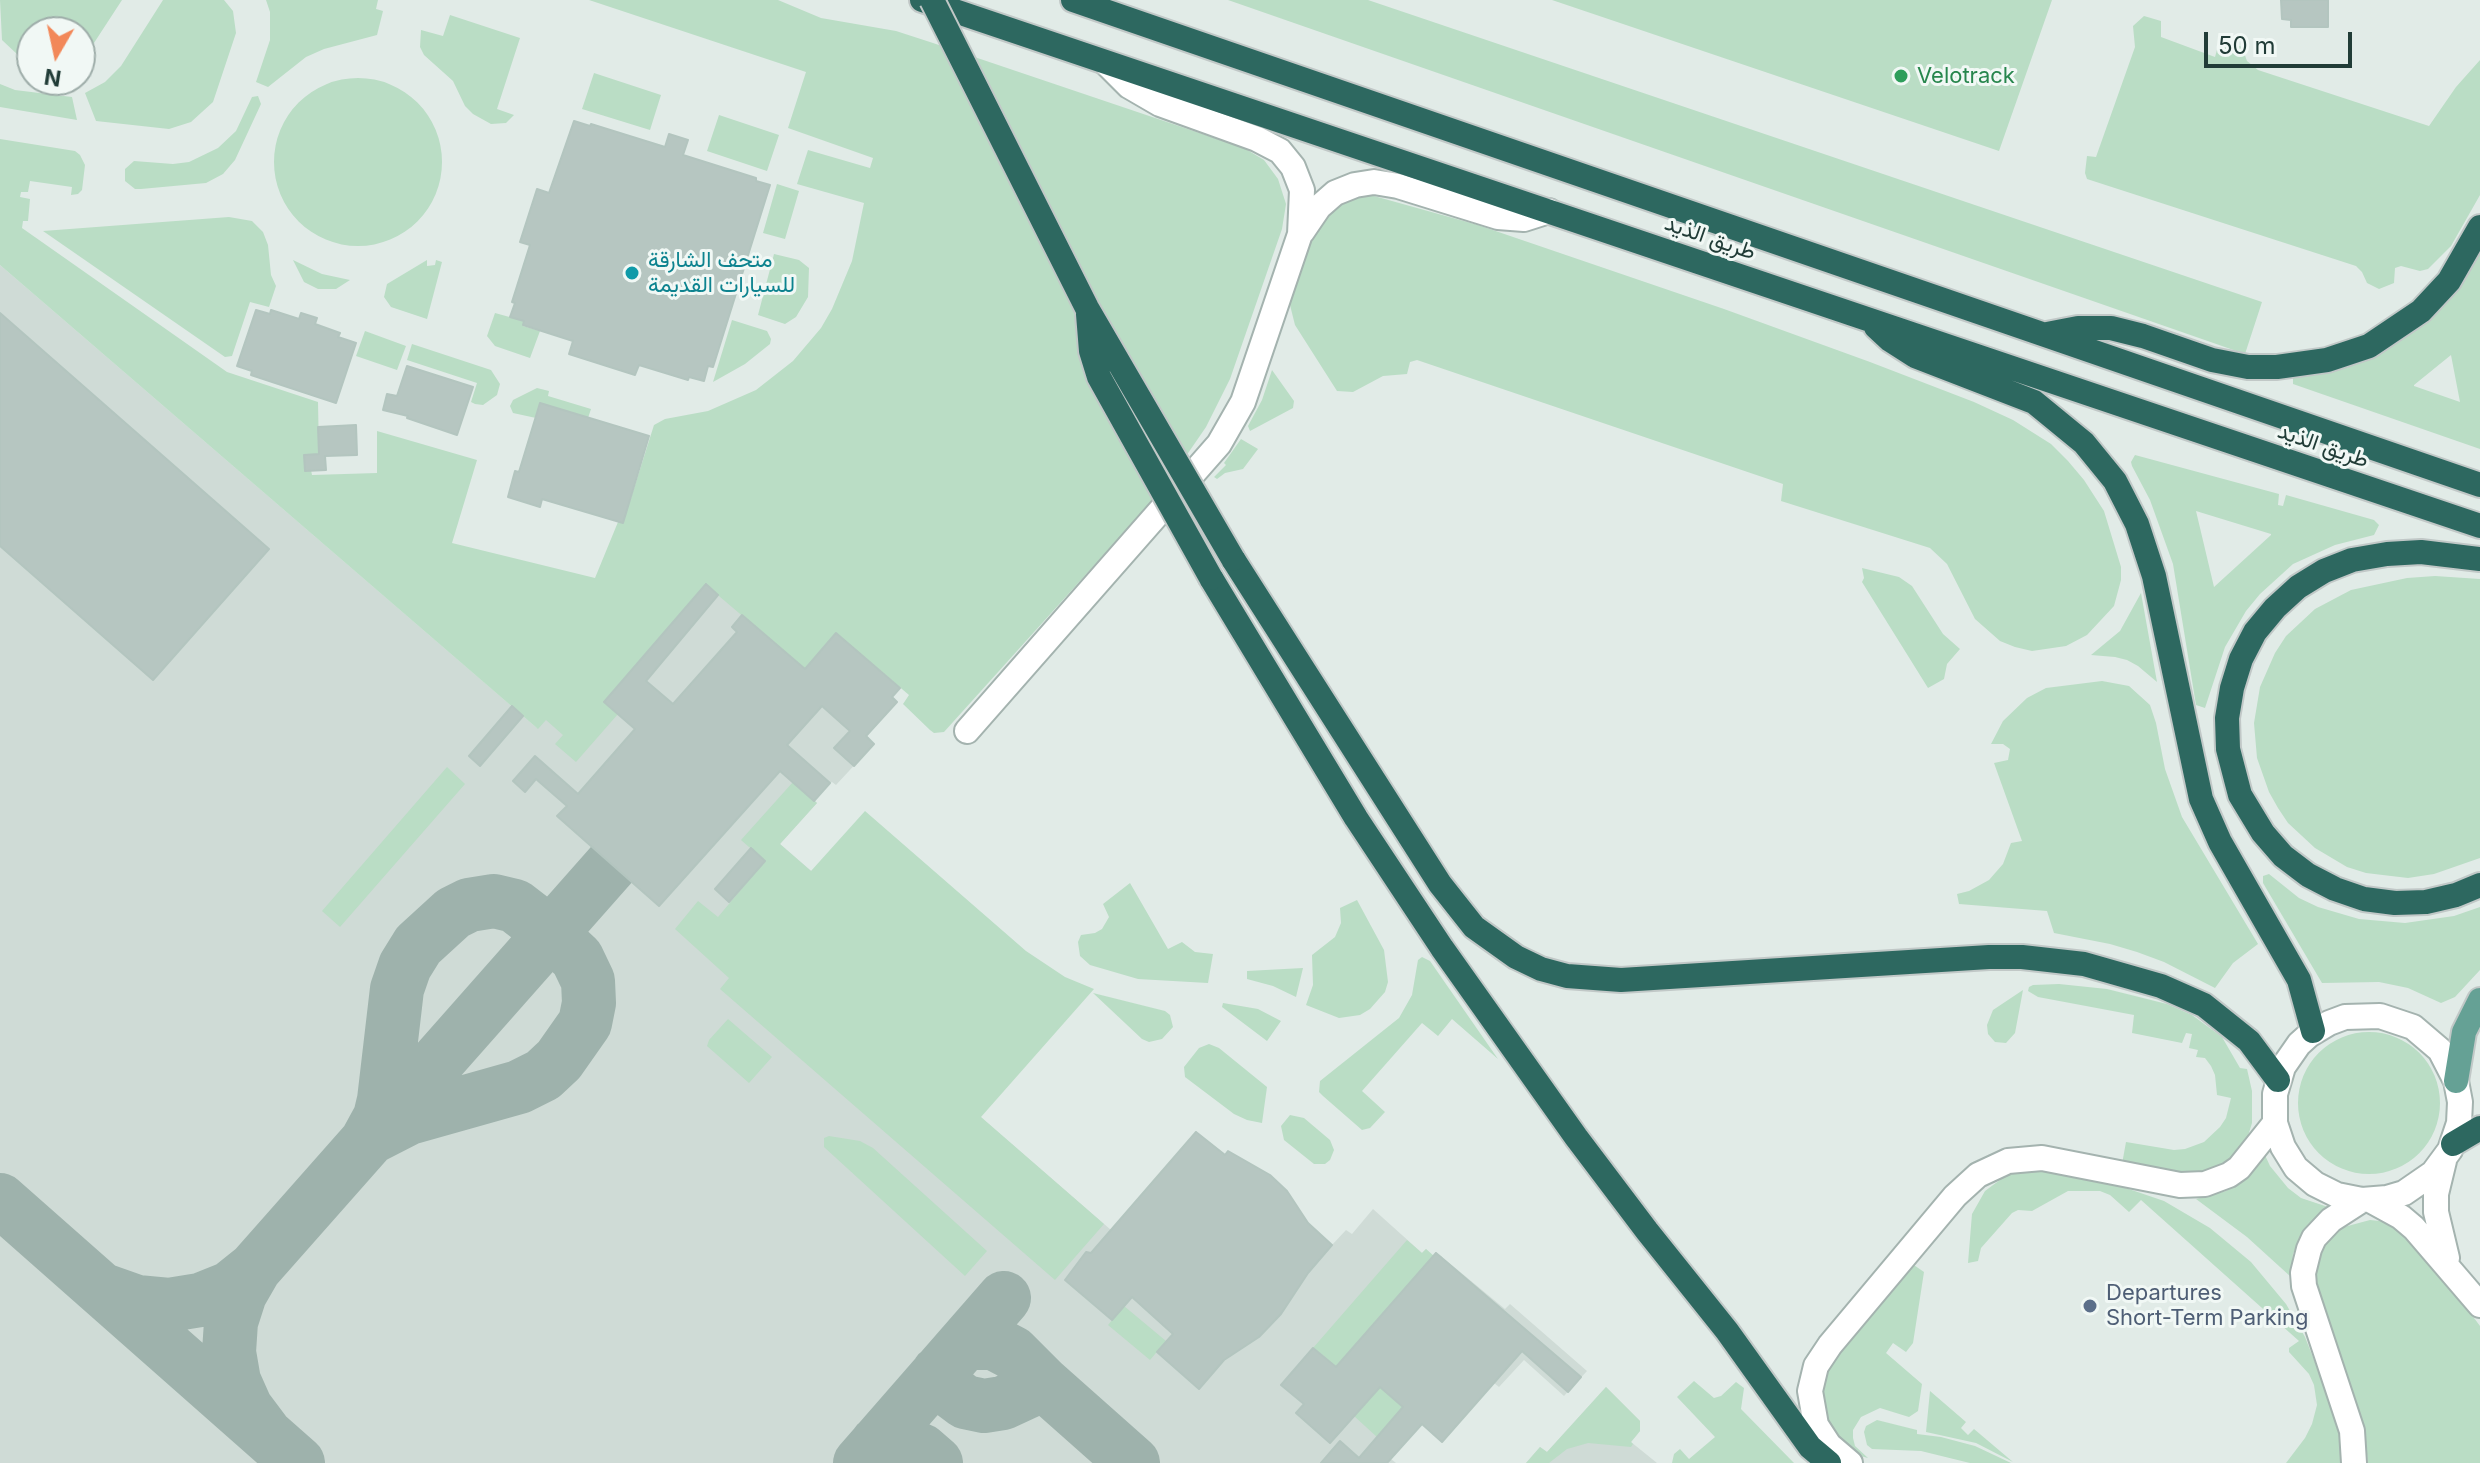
<!DOCTYPE html>
<meta charset="utf-8">
<style>
body{margin:0}
#map{position:relative;width:2480px;height:1463px;overflow:hidden;background:#e1ebe7;font-family:Inter,sans-serif}
canvas{display:block}
.north{position:absolute;left:16px;top:16px;width:80px;height:80px;box-sizing:border-box;background:#f1f8f5;border:2px solid #9eada9;border-radius:50%;rotate:189deg;font-size:22px;font-weight:700;line-height:32px;text-align:center;color:#213c37}
.north::after{content:'';display:block;margin:auto;width:28px;height:36px;background:#f28859;clip-path:polygon(50% 0,100% 100%,50% 72%,0 100%)}
.scale{position:absolute;left:2204px;top:32px;width:148px;height:36px;box-sizing:border-box;border:4px solid #213c37;border-top:0;padding-left:10px;font-size:24px;line-height:28px;white-space:nowrap;color:#213c37;-webkit-text-stroke:6px #f1f8f5;paint-order:stroke}
</style>
<div id="map">
<canvas width="2480" height="1463"></canvas>
<div class="north">N</div>
<div class="scale">50 m</div>
</div>
<script>
const ctx = document.querySelector('canvas').getContext('2d');
ctx.lineJoin = 'round';
function fillPath(path, color) { ctx.fillStyle = color; ctx.fill(path, 'evenodd'); }
const poly = rows => new Path2D(rows.map(r => 'M' + r).join(''));
function stroke(path, color, width, dash) { ctx.strokeStyle = color; ctx.lineWidth = width; ctx.lineCap = dash ? 'butt' : 'round'; ctx.setLineDash(dash || []); ctx.stroke(path); }
function label(font, color, halo, rows, align = 'center') {
  ctx.font = font + ' Inter,Vazirmatn,sans-serif'; ctx.lineWidth = 6; ctx.setLineDash([]); ctx.textBaseline = 'middle'; ctx.strokeStyle = halo; ctx.fillStyle = color; for (const [text, x, y, turn = 0] of rows) {
    ctx.save(); ctx.translate(x, y); ctx.rotate((+turn || 0) * Math.PI / 180); ctx.textAlign = isNaN(turn) ? turn : align; if (halo) ctx.strokeText(text, 0, 0); ctx.fillText(text, 0, 0); ctx.restore();
  }
}
fillPath(poly([
 [0,265,537,728,714,527,900,688,892,697,897,702,867,736,874,744,836,785,832,782,830,783,814,800,817,803,780,844,838,894,789,951,1111,1230,1196,1132,1225,1154,1228,1151,1270,1175,1287,1191,1308,1223,1332,1245,1346,1230,1352,1234,1373,1209,1422,1253,1426,1249,1433,1256,1436,1252,1505,1309,1510,1304,1587,1371,1564,1396,1524,1360,1499,1387,1494,1383,1422,1424,1391,1459,1396,1463,0,1463],
 [1606,1387,1640,1421,1640,1431,1631,1442,1657,1463,1526,1463,1540,1447,1547,1452]
]), '#cfdbd6');
fillPath(poly([
 [0,0,122,0,92,46,80,56,80,32,32,32,32,62,19,56,2,40],
 [163,0,224,0,233,11,236,33,213,102,191,122,169,129,96,121,85,93,105,82,121,66],
 [266,0,378,0,376,9,383,11,377,35,324,49,306,57,268,87,256,82,270,40,270,12],
 [589,0,778,0,821,18,896,31,933,43,1244,148,1264,160,1278,179,1286,204,1282,229,1230,379,1206,427,1173,475,1153,500,944,732,934,733,930,730,903,704,909,695,836,633,805,669,706,585,604,702,618,714,576,762,555,744,563,735,546,720,538,729,0,265,0,139,75,151,80,155,85,165,82,190,78,194,71,195,72,187,30,181,28,192,21,192,20,197,30,199,28,221,23,221,22,228,227,372,318,402,319,454,304,455,305,471,311,470,312,475,377,473,377,431,477,460,452,543,595,578,618,522,623,523,654,425,665,419,708,411,756,390,793,361,821,328,832,309,852,261,864,203,797,184,808,150,870,168,873,158,788,128,806,72],
 [1228,0,1368,0,2262,302,2245,354],
 [1552,0,2052,0,1999,151],
 [450,15,520,38,497,109,514,115,506,123,491,124,473,114,465,106,453,81,424,55,420,47,421,30,443,36],
 [2144,16,2161,21,2161,37,2215,57,2220,39,2242,47,2247,61,2258,70,2429,126,2456,87,2480,60,2480,195,2451,246,2428,269,2420,271,2401,266,2395,268,2394,283,2379,289,2367,283,2362,272,2356,266,2087,179,2085,173,2087,156,2096,157,2135,47,2133,26],
 [594,73,661,95,650,130,582,109],
 '274 162a84 84 0 1 1 168 0a84 84 0 1 1-168 0Z',
 [0,84,15,90,72,97,77,120,0,107],
 [258,96,261,104,235,160,223,174,206,183,141,189,135,189,125,181,125,169,134,161,173,164,189,162,218,148,236,131,252,97],
 [719,115,779,135,767,171,707,151],
 [777,184,799,191,785,239,763,233],
 [1363,195,1374,196,1478,225,1724,309,1870,362,1974,402,2013,420,2051,444,2068,461,2084,480,2104,511,2121,567,2121,580,2114,606,2087,635,2066,646,2032,651,2015,647,2000,641,1975,619,1947,564,1930,548,1781,501,1783,484,1417,360,1410,362,1407,374,1383,376,1353,392,1337,391,1295,325,1290,305,1291,295,1313,230,1343,200],
 [229,217,252,221,263,232,268,245,271,275,276,286,269,307,250,302,232,356,225,357,43,231],
 [2476,253,2480,254,2480,449,2293,384,2293,378,2295,376,2389,347,2408,334,2426,320],
 [2451,355,2460,402,2414,386,2414,385],
 [774,254,799,260,809,268,808,297,796,317,785,324,758,315],
 [293,260,322,274,350,280,336,289,318,289,304,282],
 [427,260,427,266,435,265,436,260,442,262,427,319,391,307,384,297,387,284],
 [495,313,524,321,523,326,540,331,530,358,495,346,487,336],
 [732,320,767,331,771,339,770,344,745,364,713,382],
 [365,331,406,346,397,370,356,356],
 [412,344,491,370,500,384,497,395,483,405,475,404,471,402,477,383,407,360],
 [1272,370,1294,401,1293,408,1250,431,1248,426,1262,400],
 [537,388,549,391,548,396,591,409,588,418,536,418,513,413,510,406,513,400],
 [1241,439,1258,449,1243,469,1225,473,1217,479,1214,477,1226,465,1224,463],
 [2135,455,2279,494,2278,505,2283,506,2286,495,2374,520,2379,525,2374,535,2335,545,2293,564,2260,594,2246,611,2225,647,2205,708,2196,705,2173,564,2150,500,2132,466,2131,462],
 [2196,511,2271,534,2271,535,2214,587],
 [1862,568,1899,577,1912,586,1943,634,1960,649,1947,664,1944,679,1928,688,1862,582,1864,578],
 [2435,576,2480,579,2480,858,2434,874,2408,878,2366,873,2347,867,2315,848,2288,823,2278,808,2269,792,2257,758,2254,723,2260,687,2275,653,2286,636,2315,609,2351,590,2407,578],
 [2141,593,2157,682,2138,666,2127,660,2115,657,2091,655,2120,631],
 [2102,681,2129,686,2150,705,2156,723,2165,769,2182,817,2258,944,2233,963,2215,988,2164,962,2137,952,2110,944,2054,933,2047,911,1959,904,1957,894,1969,891,1989,880,2003,864,2011,843,2022,841,1994,763,2008,760,2010,749,2003,744,1991,744,2003,721,2027,698,2046,688],
 [447,767,465,784,340,927,322,911],
 [793,782,817,803,780,844,811,871,865,811,1026,951,1065,977,1094,989,981,1117,1104,1224,1055,1280,720,989,729,978,675,929,698,901,718,917,765,861,741,840],
 [2269,874,2299,898,2318,907,2359,919,2405,923,2454,916,2480,907,2480,970,2455,997,2441,1003,2408,988,2379,982,2322,983,2263,883,2263,876],
 [1130,883,1168,949,1182,942,1195,952,1213,954,1208,983,1138,979,1090,965,1080,956,1078,942,1081,935,1095,933,1102,929,1109,917,1103,904],
 [1357,900,1384,950,1388,982,1385,992,1370,1009,1360,1015,1339,1018,1306,1005,1313,985,1312,955,1335,937,1341,923,1340,908],
 [1422,957,1430,961,1498,1059,1452,1019,1438,1036,1422,1023,1362,1091,1385,1112,1370,1128,1362,1130,1323,1096,1319,1092,1320,1081,1399,1018,1412,995,1418,960],
 [1303,968,1296,997,1273,986,1247,979,1247,971],
 [2059,984,2107,989,2167,1004,2192,1015,2222,1037,2240,1068,2247,1069,2252,1091,2252,1123,2248,1136,2233,1159,2222,1167,2198,1176,2122,1164,2126,1142,2174,1150,2185,1149,2204,1142,2220,1127,2226,1118,2231,1098,2217,1095,2215,1075,2211,1066,2205,1058,2196,1057,2198,1050,2189,1048,2192,1034,2186,1033,2182,1043,2132,1033,2134,1015,2038,997,2028,991,2029,987,2033,985],
 [2023,990,2015,1033,2006,1043,1995,1042,1988,1034,1987,1025,1993,1010],
 [1093,993,1165,1011,1170,1015,1173,1027,1162,1039,1149,1042,1142,1039],
 [1223,1003,1258,1009,1281,1021,1267,1041,1222,1007],
 [728,1019,772,1057,749,1083,707,1046,709,1040],
 '2298 1103a71 71 0 1 1 142 0a71 71 0 1 1-142 0Z',
 [1209,1044,1219,1048,1267,1087,1262,1123,1247,1120,1234,1114,1185,1077,1184,1067,1199,1048],
 [1290,1115,1304,1118,1330,1140,1334,1150,1330,1160,1325,1164,1314,1164,1284,1140,1281,1126],
 [829,1136,860,1141,873,1148,987,1251,965,1276,824,1147,824,1138],
 [2264,1153,2270,1166,2288,1188,2301,1198,2331,1208,2310,1223,2302,1233,2293,1254,2291,1277,2247,1237,2196,1199,2226,1191,2240,1183],
 [2039,1170,2120,1186,2164,1201,2210,1228,2251,1262,2286,1304,2305,1337,2337,1418,2341,1439,2341,1463,2286,1463,2305,1438,2312,1424,2317,1405,2314,1385,2309,1374,2289,1352,2289,1348,2299,1341,2141,1200,2129,1212,2110,1195,2100,1191,2068,1191,2032,1211,2018,1210,2012,1213,1981,1248,1978,1261,1968,1263,1972,1214,1985,1191,2008,1174],
 [2370,1220,2389,1222,2415,1239,2480,1326,2480,1463,2368,1463,2364,1429,2318,1299,2315,1273,2320,1250,2327,1240,2344,1227],
 [1407,1240,1422,1253,1426,1249,1434,1256,1345,1356,1403,1407,1377,1437,1354,1416,1317,1364,1324,1356,1313,1348],
 [1908,1261,1924,1272,1913,1343,1906,1352,1893,1343,1886,1353,1922,1384,1918,1411,1909,1417,1880,1408,1861,1417,1853,1430,1853,1438,1855,1446,1868,1458,1857,1455,1827,1430,1818,1374],
 [1124,1306,1166,1341,1150,1360,1108,1325],
 [1694,1381,1714,1398,1721,1396,1736,1382,1744,1388,1741,1409,1794,1463,1672,1463,1674,1454,1680,1449,1689,1459,1715,1437,1677,1397],
 [1606,1387,1640,1421,1640,1431,1631,1442,1633,1444,1631,1447,1588,1443,1567,1449,1549,1463,1526,1463,1540,1447,1547,1452],
 [1930,1391,1966,1422,1961,1428,1968,1435,1974,1429,2013,1462,1976,1443,1926,1432],
 [1877,1420,1917,1430,1917,1434,1941,1437,1975,1446,2011,1463,1970,1463,1921,1451,1872,1449,1867,1445,1864,1432,1866,1426]
]), '#baddc5');
stroke(poly([
 [494,901,515,906,550,933,577,958,588,981,589,1003,585,1023,559,1060,543,1075,519,1087,409,1118,368,1139,380,1117,384,1100,397,989,405,966,418,945,453,913,469,905,494,901],
 [0,1200,298,1463],
 [103,1290,137,1302,169,1305,200,1300,230,1288,255,1268],
 [965,1343,994,1343,1013,1353,1044,1384,1133,1463],
 [938,1373,949,1390,965,1402,984,1406,1003,1403,1044,1384],
 [264,1432,246,1408,234,1381,229,1352,231,1322,240,1294,255,1268,612,864],
 [860,1463,1004,1298],
 [886,1463,877,1443,900,1443,921,1450,936,1463]
]), '#9eb2ac', 54);
const building = poly([
 [2281,0,2328,0,2328,27,2291,27,2291,20,2282,19,2281,0],
 [574,121,590,126,591,124,665,147,669,134,688,140,683,155,756,178,756,181,770,185,713,367,708,366,704,381,689,377,688,380,639,365,635,375,569,354,573,341,523,325,524,321,510,317,515,303,512,302,530,245,520,242,537,189,549,193,574,121],
 [256,310,270,314,271,310,299,319,301,313,317,318,315,324,340,333,338,337,356,343,336,403,251,375,252,371,237,366,256,310],
 [0,313,269,549,153,680,0,546,0,313],
 [407,366,473,387,457,435,407,418,408,416,383,410,387,394,397,396,407,366],
 [540,403,649,436,623,523,542,499,540,507,508,497,515,471,519,472,540,403],
 [356,425,357,455,325,456,326,470,305,471,304,455,319,454,318,427,356,425],
 [706,584,718,595,646,681,673,704,737,632,732,627,742,615,805,669,836,633,900,688,892,697,897,702,866,736,874,744,854,766,834,748,850,731,822,706,787,745,830,783,814,801,780,771,659,906,557,816,567,806,536,779,525,792,513,781,535,756,578,794,635,729,604,702,706,584],
 [512,706,523,716,480,766,469,756,512,706],
 [751,848,765,861,729,902,715,889,751,848],
 [1196,1132,1225,1155,1228,1151,1270,1175,1287,1191,1308,1223,1332,1245,1308,1273,1281,1314,1259,1337,1224,1360,1199,1389,1157,1352,1173,1334,1132,1297,1112,1320,1065,1280,1086,1252,1091,1253,1196,1132],
 [1436,1253,1581,1377,1568,1392,1522,1351,1442,1442,1422,1424,1387,1463,1321,1463,1340,1441,1359,1458,1403,1407,1380,1387,1330,1443,1296,1413,1304,1404,1281,1385,1313,1348,1336,1367,1436,1253]
]);
fillPath(building, '#b6c6c1');
stroke(building, '#b3c5bf', 2);
const minor = poly([
 [1302,232,1319,207,1335,193,1355,185,1374,182,1398,186,1498,217,1524,219,1549,211],
 [967,731,1219,444,1243,402,1300,234,1302,190,1293,167,1280,151,1257,139,1160,104,1129,86,1106,63],
 [2444,1161,2436,1194,2436,1212,2447,1258],
 [2370,1200,2401,1217,2414,1228,2480,1305],
 [1850,1463,1829,1445,1816,1425,1810,1391,1816,1366,1830,1345,1955,1196,1978,1175,2008,1161,2042,1158,2180,1185,2205,1184,2229,1175,2239,1168,2275,1123],
 [2354,1463,2352,1431,2304,1286,2303,1273,2309,1249,2314,1238,2331,1220,2362,1200,2387,1198,2404,1193,2433,1173,2450,1150,2459,1123,2460,1102,2456,1081,2440,1050,2413,1027,2380,1016,2345,1017,2329,1023,2309,1035,2299,1044,2283,1067,2275,1094,2275,1123,2283,1147,2296,1168,2315,1184,2337,1195,2362,1200]
]);
const major = poly([
 [2456,1081,2464,1032,2480,1000]
]);
const highway = poly([
 [922,0,2480,526],
 [1073,0,2480,485],
 [1876,327,1890,340,1915,356,2034,402,2084,443,2115,481,2137,524,2154,576,2201,799,2220,842,2299,980,2313,1031],
 [2047,334,2078,328,2111,328,2143,336,2212,360,2248,367,2277,367,2327,360,2369,346,2421,311,2449,281,2480,227],
 [1233,559,1440,884,1474,927,1516,957,1541,969,1567,976,1621,980,1989,957,2022,957,2084,964,2161,986,2204,1005,2249,1041,2278,1080],
 [2480,559,2421,552,2387,554,2352,560,2324,571,2298,587,2275,608,2255,632,2241,659,2232,688,2227,718,2228,749,2240,795,2263,833,2283,856,2308,875,2335,889,2364,899,2395,903,2426,902,2456,895,2480,885],
 [1211,578,1356,818,1442,948,1576,1137,1647,1231,1727,1331,1810,1447,1829,1463],
 [2453,1144,2480,1128]
]);
stroke(minor, '#a4b3af', 28);
stroke(major, '#c1c8c7', 28);
stroke(highway, '#c1c8c7', 28);
stroke(minor, '#fff', 24);
stroke(major, '#65a195', 24);
stroke(highway, '#2d6860', 24);
const highwayBridge = poly([
 [932,0,1087,308,1233,559],
 [1088,314,1091,351,1099,377,1211,578]
]);
stroke(highwayBridge, '#c1c8c7', 28, []);
stroke(highwayBridge, '#2d6860', 24);
for (const [x, y, r, color] of [
 [1901,76,8,"#2e9e5b"],
 [632,273,8,"#0f9aa8"],
 [2090,1306,8,"#5c6f8a"]
]) { const dot = new Path2D(); dot.arc(x, y, r, 0, 2 * Math.PI); ctx.fillStyle = color; ctx.fill(dot); stroke(dot, '#f1f8f5', 3); }
label('22px', '#27864d', '#f1f8f5', [
 ["Velotrack",1917,76]
], 'left');
label('22px', '#213c37', '#f1f8f5', [
 ["طريق الذيد",1710,238,19],
 ["طريق الذيد",2323,446,19]
]);
label('22px', '#0d838f', '#f1f8f5', [
 ["متحف الشارقة",648,260],
 ["للسيارات القديمة",648,285]
], 'left');
label('22px', '#4e5e75', '#f1f8f5', [
 ["Departures",2106,1293],
 ["Short-Term Parking",2106,1318]
], 'left');
</script>
